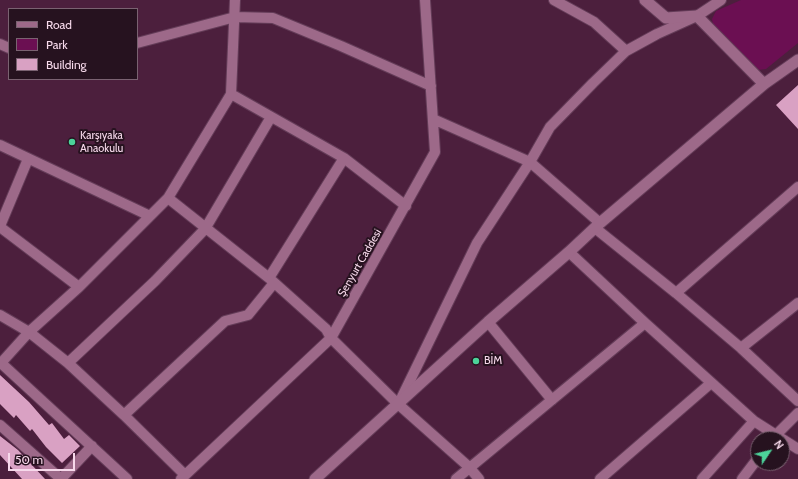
<!DOCTYPE html>
<meta charset="utf-8">
<style>
body{margin:0}
#map{position:relative;width:798px;height:479px;overflow:hidden;background:#4c1f3d;font-family:Cabin,sans-serif}
canvas{display:block}
.legend{position:absolute;left:8px;top:8px;width:130px;height:72px;box-sizing:border-box;background:#26121f;border:1px solid #7a6271;margin:0;padding:5px 7px;list-style:none;font-size:12px;color:#f7d9eb}
.legend li{display:flex;align-items:center;gap:8px;height:20px}
.legend b{width:20px;border:1px solid #7a6271}
.north{position:absolute;left:750px;top:431px;width:40px;height:40px;box-sizing:border-box;background:#26121f;border:1px solid #7a6271;border-radius:50%;rotate:55deg;font-size:11px;font-weight:700;line-height:16px;text-align:center;color:#f7d9eb}
.north::after{content:'';display:block;margin:auto;width:14px;height:18px;background:#4cd39a;clip-path:polygon(50% 0,100% 100%,50% 72%,0 100%)}
.scale{position:absolute;left:8px;top:453px;width:67px;height:18px;box-sizing:border-box;border:2px solid #f7d9eb;border-top:0;padding-left:5px;font-size:12px;line-height:14px;white-space:nowrap;color:#f7d9eb;-webkit-text-stroke:3px #26121f;paint-order:stroke}
</style>
<div id="map">
<canvas width="798" height="479"></canvas>
<ul class="legend">
<li><b style="height:5px;background:#9d6989"></b>Road</li>
<li><b style="height:11px;background:#6b0f52"></b>Park</li>
<li><b style="height:11px;background:#d9a1c3"></b>Building</li>
</ul>
<div class="north">N</div>
<div class="scale">50 m</div>
</div>
<script>
const ctx = document.querySelector('canvas').getContext('2d');
ctx.lineJoin = 'round';
function fillPath(path, color) { ctx.fillStyle = color; ctx.fill(path, 'evenodd'); }
const poly = rows => new Path2D(rows.map(r => 'M' + r).join(''));
function stroke(path, color, width, dash) { ctx.strokeStyle = color; ctx.lineWidth = width; ctx.lineCap = dash ? 'butt' : 'round'; ctx.setLineDash(dash || []); ctx.stroke(path); }
function label(font, color, halo, rows, align = 'center') {
  ctx.font = font + ' Cabin,sans-serif'; ctx.lineWidth = 4; ctx.setLineDash([]); ctx.textBaseline = 'middle'; ctx.strokeStyle = halo; ctx.fillStyle = color; for (const [text, x, y, turn = 0] of rows) {
    ctx.save(); ctx.translate(x, y); ctx.rotate((+turn || 0) * Math.PI / 180); ctx.textAlign = isNaN(turn) ? turn : align; if (halo) ctx.strokeText(text, 0, 0); ctx.fillText(text, 0, 0); ctx.restore();
  }
}
fillPath(poly([
 [741,0,798,0,798,43,766,69,758,70,752,65,713,24,712,19,716,11]
]), '#6b0f52');
fillPath(poly([
 [798,85,798,129,776,105],
 [0,375,29,402,49,425,52,423,64,439,69,435,80,446,62,463,46,447,32,429,30,431,16,415,14,418,0,404],
 [0,436,18,450,45,479,22,479,0,455]
]), '#d9a1c3');
const minor = poly([
 [554,0,594,22,626,51],
 [137,43,235,17,273,18,341,46,431,86],
 [0,44,9,48],
 [231,94,344,158,406,206],
 [433,119,530,162,600,223],
 [0,145,150,216],
 [168,198,269,278,326,329,331,338,398,404,469,467,479,479],
 [0,226,28,159],
 [0,227,79,287],
 [595,228,676,293,741,348,798,401],
 [569,252,645,323,754,421,798,449],
 [269,278,344,158],
 [676,293,798,187],
 [0,315,29,332,68,363,124,415,185,475],
 [488,322,552,400],
 [741,348,798,303],
 [68,363,155,281,205,229,271,117],
 [400,401,477,243,530,162,550,127,593,83,626,51,657,34,697,16,721,0],
 [124,415,225,321,248,315,274,283],
 [0,425,61,479],
 [772,439,798,413],
 [61,479,92,446],
 [127,479,1,363,29,332,79,287,168,198,231,94,235,0],
 [181,479,331,338,435,152,425,0],
 [456,479,645,323],
 [600,479,711,383],
 [702,479,754,421],
 [742,479,758,458]
]);
const tertiary = poly([
 [645,0,666,18,697,16,764,84],
 [315,479,488,322,569,252,600,223,764,84,798,60]
]);
stroke(minor, '#643c58', 12);
stroke(tertiary, '#643c58', 13);
stroke(minor, '#9d6989', 10);
stroke(tertiary, '#9d6989', 11);
for (const [x, y, r, color] of [
 [72,142,4,"#4cd39a"],
 [476,361,4,"#4cd39a"]
]) { const dot = new Path2D(); dot.arc(x, y, r, 0, 2 * Math.PI); ctx.fillStyle = color; ctx.fill(dot); stroke(dot, '#26121f', 1.5); }
label('11px', '#f7d9eb', '#26121f', [
 ["Karşıyaka",80,136],
 ["Anaokulu",80,149],
 ["BİM",484,361]
], 'left');
label('11px', '#f7d9eb', '#26121f', [
 ["Şenyurt Caddesi",360,263,-60]
]);
</script>
